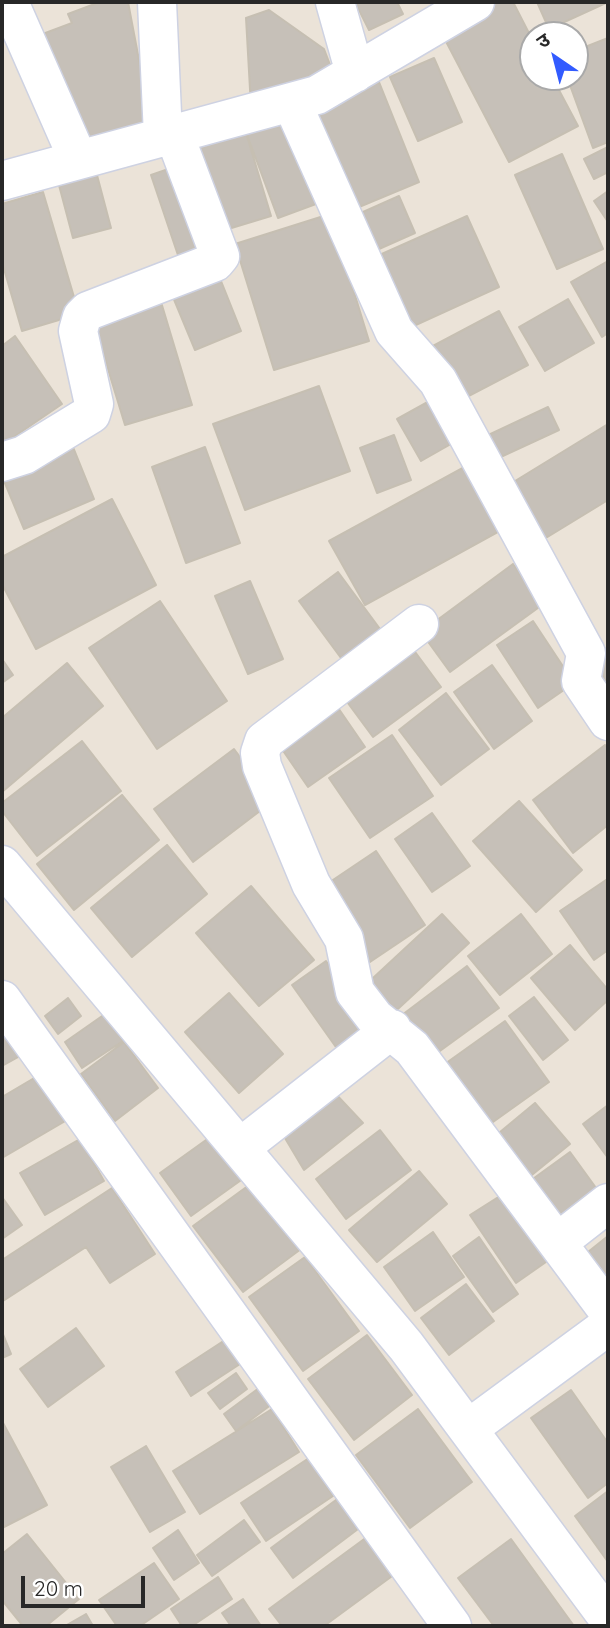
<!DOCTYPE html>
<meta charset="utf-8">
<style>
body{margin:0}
#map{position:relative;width:610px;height:1628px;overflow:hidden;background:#ebe3d8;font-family:Quicksand,"Noto Sans Devanagari",sans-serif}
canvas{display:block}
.frame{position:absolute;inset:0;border:4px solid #282828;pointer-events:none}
.north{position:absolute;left:519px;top:21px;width:70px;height:70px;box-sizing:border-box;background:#fff;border:2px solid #a9a9a9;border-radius:50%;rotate:325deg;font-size:19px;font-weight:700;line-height:28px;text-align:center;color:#282828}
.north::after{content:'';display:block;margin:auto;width:24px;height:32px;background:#325bff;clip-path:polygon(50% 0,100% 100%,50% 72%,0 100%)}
.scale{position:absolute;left:21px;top:1576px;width:124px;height:32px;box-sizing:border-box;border:4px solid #282828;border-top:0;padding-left:9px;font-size:21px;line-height:24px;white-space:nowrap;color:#282828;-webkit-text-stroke:5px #fff;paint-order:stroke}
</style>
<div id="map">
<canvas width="610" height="1628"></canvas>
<div class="frame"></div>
<div class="north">उ</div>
<div class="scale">20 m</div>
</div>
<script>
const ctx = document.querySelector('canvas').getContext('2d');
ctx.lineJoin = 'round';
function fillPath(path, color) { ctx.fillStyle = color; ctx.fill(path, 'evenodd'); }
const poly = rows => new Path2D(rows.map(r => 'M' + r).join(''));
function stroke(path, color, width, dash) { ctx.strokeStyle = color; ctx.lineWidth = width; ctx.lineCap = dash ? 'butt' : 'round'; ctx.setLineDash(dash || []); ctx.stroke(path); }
const building = poly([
 [100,2,128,2,153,134,82,144,40,35,72,23,68,14,100,2],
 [355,2,397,2,403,14,369,30,355,2],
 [494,2,513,2,533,41,533,77,552,77,578,126,509,162,440,30,494,2],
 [537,2,608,2,549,29,537,2],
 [269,10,324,49,335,78,251,107,246,18,269,10],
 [608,38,608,142,593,148,567,77,575,77,575,51,608,38],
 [434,58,462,122,418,141,390,77,434,58],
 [379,82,419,182,347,212,307,111,379,82],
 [292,115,324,201,278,218,246,132,292,115],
 [244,126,271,216,215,233,187,144,244,126],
 [608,147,608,172,594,179,584,159,608,147],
 [562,154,603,249,557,269,515,175,562,154],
 [93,160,111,228,73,238,55,170,93,160],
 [183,164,213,256,182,267,151,175,183,164],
 [608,191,608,222,594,201,608,191],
 [43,192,79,314,22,331,2,262,2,204,43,192],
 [399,196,415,233,370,253,354,216,399,196],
 [330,214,369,341,274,370,235,244,330,214],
 [467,216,499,287,407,329,375,257,467,216],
 [608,261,608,333,602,337,571,282,608,261],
 [215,266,241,331,195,350,168,285,215,266],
 [158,292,192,405,125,425,91,313,158,292],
 [568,299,594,343,545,371,519,327,568,299],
 [499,311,528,365,459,401,431,347,499,311],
 [15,336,62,404,2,445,2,346,15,336],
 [319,386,350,471,245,510,213,424,319,386],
 [435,398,458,440,421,461,397,419,435,398],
 [548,407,559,430,492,461,482,438,548,407],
 [608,424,608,500,536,544,502,489,608,424],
 [394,435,411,480,377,493,360,448,394,435],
 [71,442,94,499,24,529,2,476,71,442],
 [205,447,240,543,186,563,152,467,205,447],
 [470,464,505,528,365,605,329,541,470,464],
 [112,499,156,585,36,649,2,584,2,557,112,499],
 [513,564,542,605,450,672,421,632,513,564],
 [338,572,380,629,341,658,299,601,338,572],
 [250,581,283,659,248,674,215,596,250,581],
 [160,601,227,701,157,749,89,648,160,601],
 [533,621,574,683,538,708,497,645,533,621],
 [407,641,441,687,373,737,339,691,407,641],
 [608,647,608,684,591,659,608,647],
 [2,659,13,675,2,683,2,659],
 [67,663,103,706,2,792,2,718,67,663],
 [492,665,532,721,494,749,454,692,492,665],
 [446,693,489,749,441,785,399,730,446,693],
 [332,699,365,747,308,787,275,739,332,699],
 [392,735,433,796,370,838,329,778,392,735],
 [82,741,121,791,37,856,2,811,2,803,82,741],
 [605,745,608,749,608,825,573,853,533,800,605,745],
 [234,749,273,801,193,862,154,809,234,749],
 [122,795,159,840,74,910,37,864,122,795],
 [519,801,582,870,536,912,473,841,519,801],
 [432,813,470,866,432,892,395,839,432,813],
 [167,845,207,894,132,957,91,908,167,845],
 [376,851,425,925,367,964,318,890,376,851],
 [606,880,608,950,594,960,560,911,606,880],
 [251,886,314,960,259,1006,196,933,251,886],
 [442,914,469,943,386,1020,359,991,442,914],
 [521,914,552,954,500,995,468,956,521,914],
 [570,945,608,990,608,1000,575,1030,531,978,570,945],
 [326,961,372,1026,338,1050,292,985,326,961],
 [467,966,499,1008,433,1056,402,1015,467,966],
 [229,993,283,1054,239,1093,185,1032,229,993],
 [534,997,568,1040,543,1060,509,1016,534,997],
 [68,998,81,1016,58,1034,45,1016,68,998],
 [105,1014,123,1041,82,1068,65,1042,105,1014],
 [505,1021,549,1082,486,1127,442,1066,505,1021],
 [8,1035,20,1056,2,1066,2,1038,8,1035],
 [124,1042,158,1088,115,1121,81,1074,124,1042],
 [41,1074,67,1120,2,1158,2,1097,41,1074],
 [332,1090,363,1123,304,1170,282,1133,332,1090],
 [535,1103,570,1144,522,1183,488,1142,535,1103],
 [608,1105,608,1158,583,1124,608,1105],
 [380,1130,411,1170,346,1219,316,1179,380,1130],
 [213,1135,244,1178,191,1216,160,1173,213,1135],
 [80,1139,104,1181,45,1215,20,1173,80,1139],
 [570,1152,599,1192,560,1221,530,1181,570,1152],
 [419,1171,447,1204,377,1262,349,1230,419,1171],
 [256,1180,305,1246,243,1292,193,1226,256,1180],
 [112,1188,155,1254,110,1283,86,1247,3,1301,2,1260,112,1188],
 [511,1189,556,1255,516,1283,470,1215,511,1189],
 [2,1197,22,1225,2,1239,2,1197],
 [433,1232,464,1277,415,1311,384,1267,433,1232],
 [608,1236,608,1285,588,1252,608,1236],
 [479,1237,518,1294,493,1312,453,1256,479,1237],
 [305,1257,359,1331,303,1371,249,1297,305,1257],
 [466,1284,494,1321,449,1355,421,1318,466,1284],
 [76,1328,104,1366,48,1407,20,1369,76,1328],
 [2,1332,11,1354,2,1358,2,1332],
 [367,1335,412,1395,354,1440,308,1379,367,1335],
 [225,1340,240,1364,191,1396,176,1372,225,1340],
 [236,1373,247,1389,220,1409,208,1393,236,1373],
 [259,1388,272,1404,236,1431,224,1414,259,1388],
 [571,1390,608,1443,608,1483,588,1498,531,1418,571,1390],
 [272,1409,299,1452,200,1514,173,1471,272,1409],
 [418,1409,472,1482,410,1528,356,1455,418,1409],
 [2,1421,47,1505,2,1528,2,1421],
 [146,1446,185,1512,150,1532,111,1467,146,1446],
 [309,1458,333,1496,266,1541,241,1503,309,1458],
 [608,1491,608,1562,575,1516,608,1491],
 [340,1497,362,1526,293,1578,271,1548,340,1497],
 [244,1520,260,1542,212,1576,197,1555,244,1520],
 [178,1530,199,1563,174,1580,153,1548,178,1530],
 [27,1534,79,1599,46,1626,23,1626,2,1600,2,1554,27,1534],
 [371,1534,399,1571,324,1626,282,1626,269,1609,371,1534],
 [511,1539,574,1626,494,1626,458,1578,511,1539],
 [154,1563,179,1599,140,1626,117,1626,99,1600,154,1563],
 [218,1577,232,1599,192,1626,182,1626,171,1609,218,1577],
 [243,1599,261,1626,231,1626,222,1613,243,1599],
 [86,1614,93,1626,65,1626,86,1614]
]);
fillPath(building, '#c6c0b8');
stroke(building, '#c6bfb2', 2);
const minor = poly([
 [9,2,78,159],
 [157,2,163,136],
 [335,2,355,73],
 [292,103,394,331,438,381,586,653,581,681,608,721],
 [2,181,317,95,475,2],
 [2,462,24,455,91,414,94,404,78,331,82,317,88,311,215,262,220,256,174,134],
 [419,624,264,741,260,753,262,766,311,884,344,939,355,992,375,1018,412,1048,608,1311],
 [2,865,406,1346,608,1618],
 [2,1000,452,1626],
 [241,1147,392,1029],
 [558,1242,608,1203],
 [468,1429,608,1326]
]);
stroke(minor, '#ced2e2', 41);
stroke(minor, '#fff', 38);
</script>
